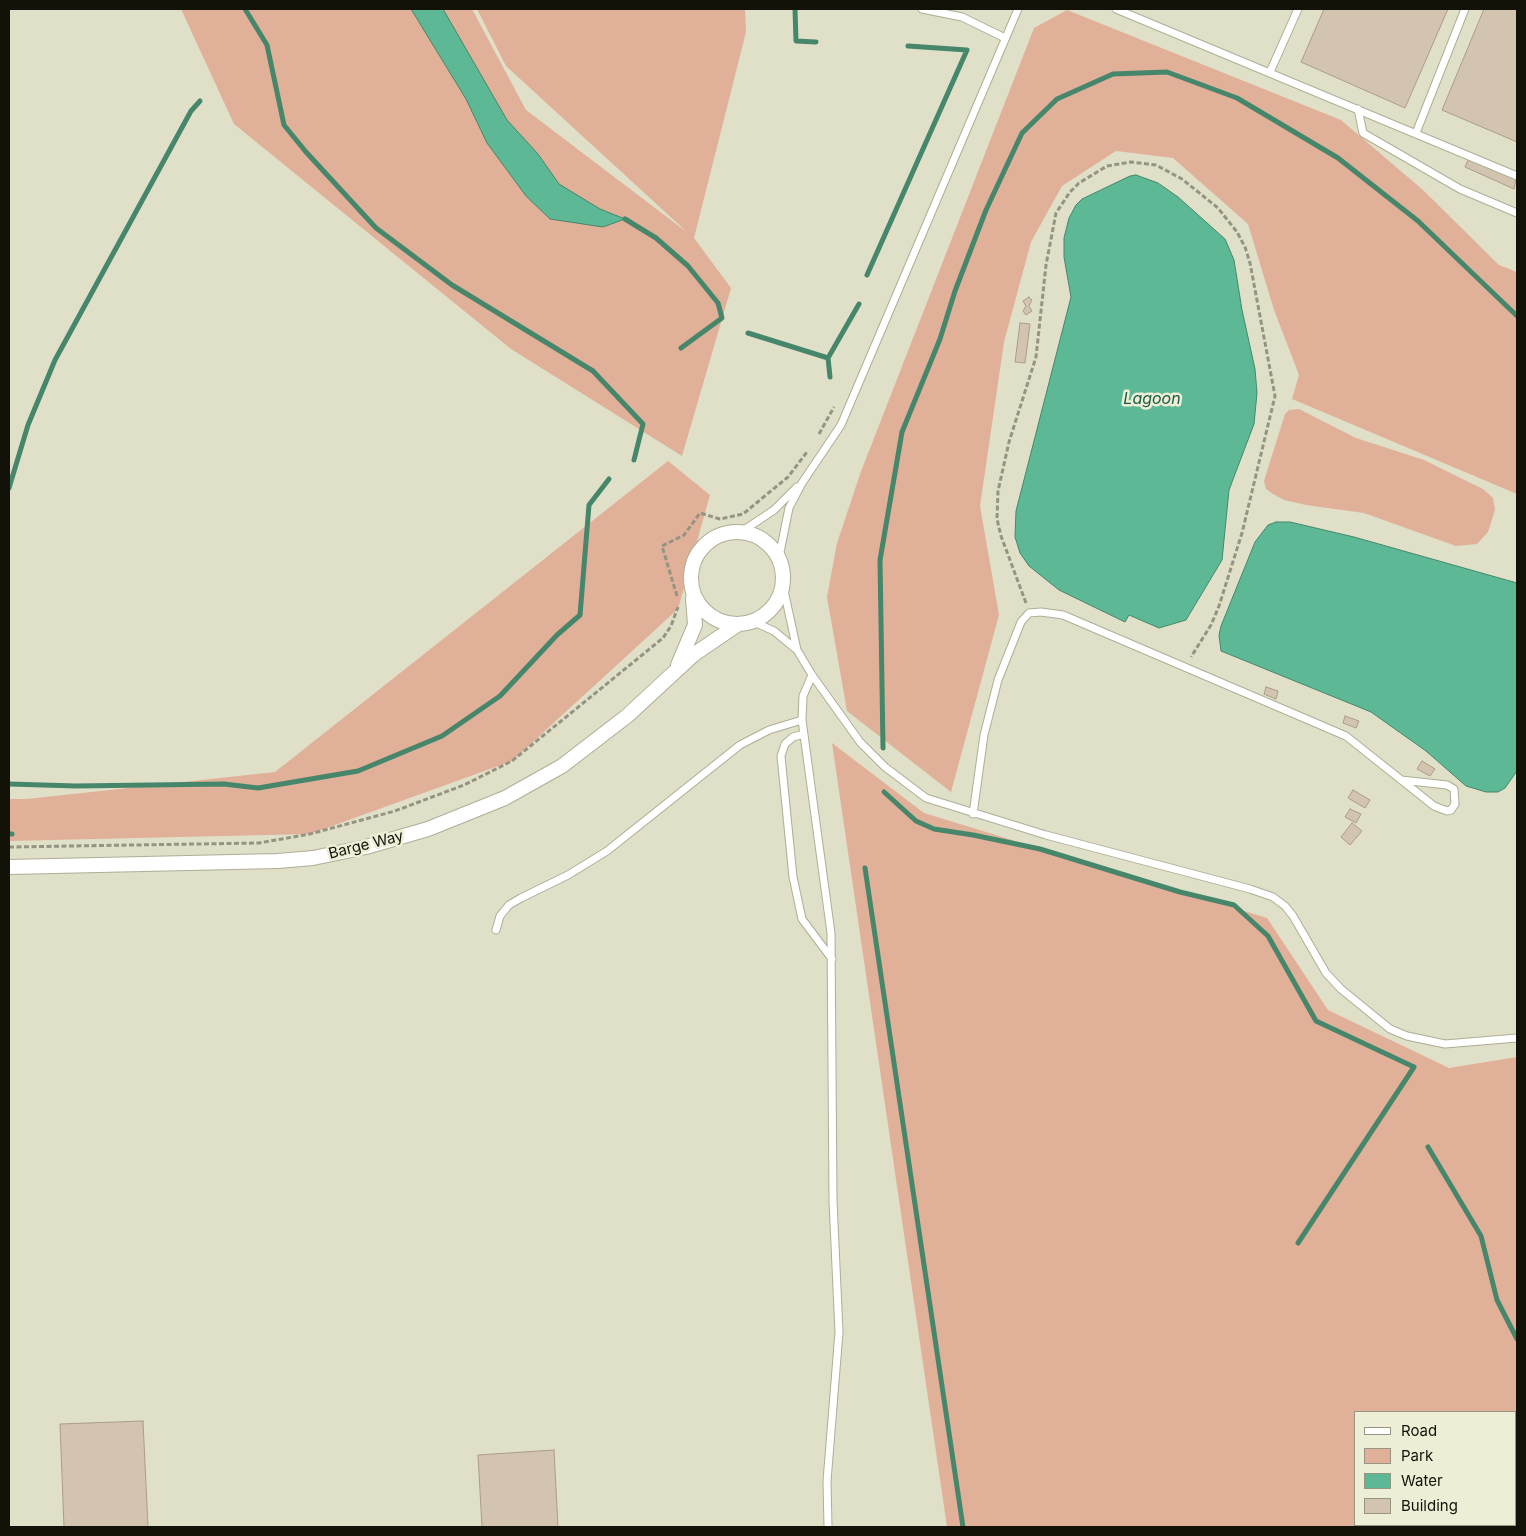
<!DOCTYPE html>
<style>
body{margin:0}
#map{position:relative;width:1526px;height:1536px;overflow:hidden;background:#e0e0c8;font-family:Inter,sans-serif}
canvas{display:block}
.frame{position:absolute;inset:0;border:10px solid #121209;pointer-events:none}
.legend{position:absolute;left:1354px;top:1411px;width:162px;height:115px;box-sizing:border-box;background:#eeedd5;border:1px solid #969583;margin:0;padding:6px 9px;list-style:none;font-size:15px;color:#121209}
.legend li{display:flex;align-items:center;gap:10px;height:25px}
.legend b{width:25px;border:1px solid #969583}
</style>
<div id="map">
<canvas width="1526" height="1536"></canvas>
<div class="frame"></div>
<ul class="legend">
<li><b style="height:6px;background:#fff"></b>Road</li>
<li><b style="height:14px;background:#e1b099"></b>Park</li>
<li><b style="height:14px;background:#5db895"></b>Water</li>
<li><b style="height:14px;background:#d2c4af"></b>Building</li>
</ul>
</div>
<script>
const ctx = document.querySelector('canvas').getContext('2d');
ctx.lineJoin = 'round';
function fillPath(path, color) { ctx.fillStyle = color; ctx.fill(path, 'evenodd'); }
const poly = rows => new Path2D(rows.map(r => 'M' + r).join(''));
function stroke(path, color, width, dash) { ctx.strokeStyle = color; ctx.lineWidth = width; ctx.lineCap = dash ? 'butt' : 'round'; ctx.setLineDash(dash || []); ctx.stroke(path); }
function label(font, color, halo, rows, align = 'center') {
  ctx.font = font + ' Inter,sans-serif'; ctx.lineWidth = 5; ctx.setLineDash([]); ctx.textBaseline = 'middle'; ctx.strokeStyle = halo; ctx.fillStyle = color; for (const [text, x, y, turn = 0] of rows) {
    ctx.save(); ctx.translate(x, y); ctx.rotate((+turn || 0) * Math.PI / 180); ctx.textAlign = isNaN(turn) ? turn : align; if (halo) ctx.strokeText(text, 0, 0); ctx.fillText(text, 0, 0); ctx.restore();
  }
}
fillPath(poly([
 [181,9,472,9,526,110,688,233,506,66,477,9,745,9,746,32,694,238,731,288,682,456,511,349,234,124],
 [1067,10,1341,120,1423,190,1499,265,1517,272,1517,494,1292,399,1299,375,1274,310,1248,224,1173,158,1116,151,1062,186,1031,242,1004,342,980,506,999,615,951,792,847,711,827,597,837,543,860,474,1034,28],
 [1299,409,1356,438,1424,460,1483,489,1493,498,1495,510,1488,532,1477,544,1456,546,1364,513,1306,505,1284,500,1273,494,1266,489,1264,481,1269,465,1285,414,1289,410],
 [668,461,710,495,678,609,512,761,310,834,9,841,9,799,27,799,275,772],
 [832,743,924,813,1267,918,1328,1010,1449,1068,1517,1057,1517,1527,947,1527],
 [1515,1412,1515,1525,1355,1525,1355,1412]
]), '#e1b099');
const water = poly([
 [411,9,443,9,507,120,538,154,559,184,600,209,625,219,603,227,550,219,526,196,487,143,466,99,411,9],
 [1136,175,1158,183,1178,197,1225,239,1234,260,1242,310,1255,369,1257,393,1254,424,1229,490,1222,560,1186,620,1159,628,1129,615,1125,622,1059,590,1029,566,1020,553,1015,537,1016,511,1071,297,1064,257,1064,238,1069,218,1076,205,1082,199,1130,176,1136,175],
 [1276,522,1290,522,1354,537,1517,583,1517,771,1505,788,1498,792,1486,792,1466,786,1426,751,1371,712,1221,651,1219,635,1221,626,1255,542,1268,525,1276,522]
]);
fillPath(water, '#5db895');
stroke(water, '#46866b', 1);
stroke(poly([
 [245,9,267,45,284,125,306,152,376,228,452,285,593,371,643,424,634,460],
 [795,9,796,41,816,42],
 [625,219,656,238,688,266,718,303,722,318,681,348],
 [867,275,967,50,908,46],
 [748,333,828,358,859,304],
 [828,358,830,377],
 [9,488,28,425,55,360,191,111,200,101],
 [883,748,880,560,902,432,940,339,955,291,986,210,1022,133,1057,99,1113,74,1167,72,1237,98,1338,158,1418,221,1517,316],
 [9,784,76,786,224,784,258,788,358,771,442,736,500,696,557,635,580,615,589,505,609,479],
 [884,792,916,821,934,829,973,835,1040,849,1180,892,1234,905,1268,936,1316,1021,1414,1067,1298,1243],
 [9,834,12,834],
 [865,868,963,1527],
 [1428,1147,1481,1236,1497,1300,1517,1339]
]), '#46866b', 5);
const building = poly([
 [1324,9,1448,9,1405,108,1301,62,1324,9],
 [1484,9,1517,9,1517,142,1442,110,1484,9],
 [1471,153,1517,174,1514,189,1465,167,1471,153],
 [1029,297,1032,300,1029,306,1032,311,1026,315,1023,311,1026,306,1023,301,1029,297],
 [1020,323,1030,324,1025,363,1015,362,1020,323],
 [1266,687,1278,691,1276,699,1264,694,1266,687],
 [1345,716,1359,721,1356,728,1343,723,1345,716],
 [1422,761,1435,769,1430,776,1417,769,1422,761],
 [1353,790,1370,800,1365,808,1348,798,1353,790],
 [1350,809,1361,814,1356,823,1345,817,1350,809],
 [1352,823,1362,831,1350,845,1341,837,1352,823],
 [143,1421,148,1527,64,1527,60,1424,143,1421],
 [554,1450,558,1527,482,1527,478,1455,554,1450]
]);
fillPath(building, '#d2c4af');
stroke(building, '#aa9c88', 1);
const lane = poly([
 [922,9,962,17,1005,38],
 [1116,9,1517,176],
 [1270,72,1298,9],
 [1358,109,1363,133,1460,189,1517,213],
 [1416,133,1465,9],
 [741,532,774,510,797,487],
 [779,557,789,508,802,483,841,425,1018,9],
 [783,586,797,650],
 [754,622,774,631,797,650,812,675,860,742,885,767,926,798,1046,835,1250,889,1273,897,1285,906,1293,916,1326,973,1341,989,1390,1029,1407,1036,1445,1044,1517,1038],
 [812,675,803,696,802,720,831,933,833,1201,839,1332,827,1481,828,1527],
 [804,734,793,737,785,744,781,756,793,877,802,919,832,959],
 [973,814,984,735,998,680,1021,622,1029,613,1041,612,1063,615,1346,736,1434,806,1447,811,1451,810,1455,804,1454,789,1447,785,1401,780],
 [496,930,500,916,509,905,521,898,568,875,607,851,740,745,769,730,802,720]
]);
const street = poly([
 '691 578a46 46 0 1 1 92 0a46 46 0 1 1-92 0Z',
 [678,665,695,625,693,598],
 [9,867,278,861,313,858,366,847,428,829,505,798,562,766,627,716,693,655,737,625]
]);
stroke(lane, '#aeae96', 9);
stroke(street, '#aeae96', 16);
stroke(poly([
 [819,434,834,407],
 [677,596,662,546,684,535,700,513,720,519,743,514,788,477,807,452],
 [1026,603,1001,536,997,519,998,491,1009,442,1036,357,1046,265,1056,213,1070,192,1079,183,1107,166,1131,162,1156,165,1182,179,1218,208,1237,232,1245,247,1250,263,1275,396,1242,533,1219,606,1211,625,1191,657],
 [9,847,259,843,310,834,395,811,464,785,512,761,663,638,671,626,678,607]
]), '#949482', 3, [5, 2.5]);
stroke(lane, '#fff', 7);
stroke(street, '#fff', 14);
label('15px', '#121209', '#eeedd5', [
 ["Barge Way",366,845,-14]
]);
label('italic 16px', '#185e47', '#eeedd5', [
 ["Lagoon",1152,399]
]);
</script>
